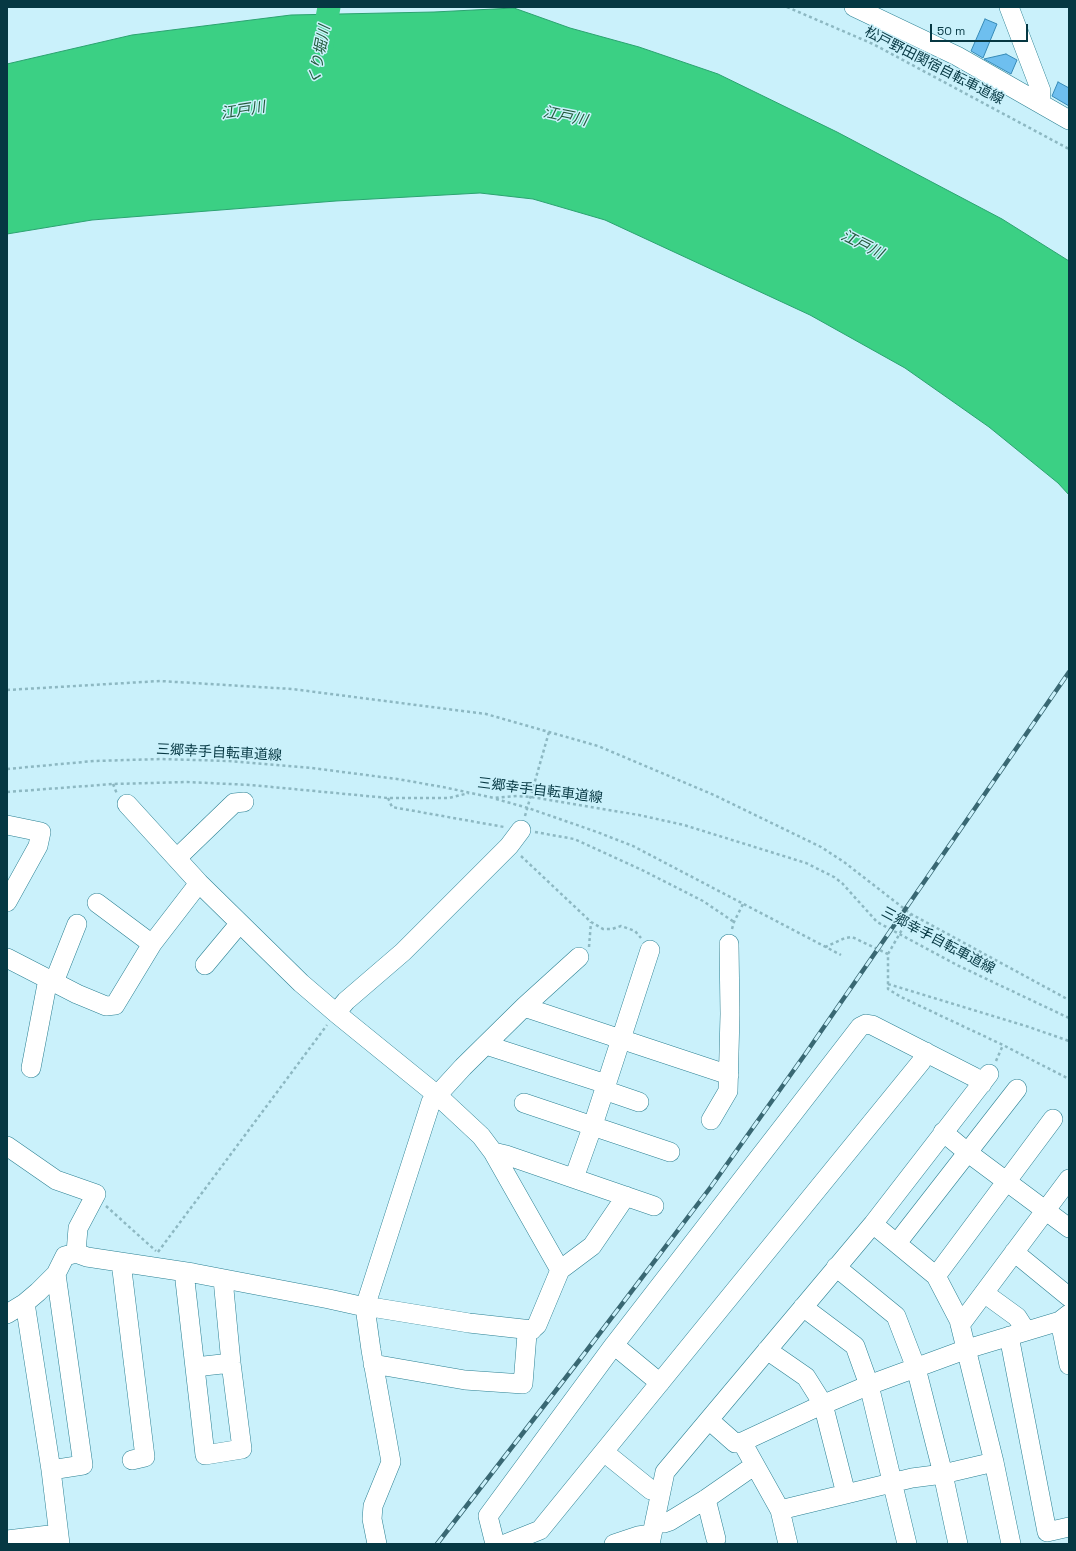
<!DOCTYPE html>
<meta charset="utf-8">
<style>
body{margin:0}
#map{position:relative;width:1076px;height:1551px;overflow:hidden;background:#caf1fb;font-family:"Space Grotesk",sans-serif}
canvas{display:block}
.frame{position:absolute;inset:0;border:8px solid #063843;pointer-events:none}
.scale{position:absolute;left:930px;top:24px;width:98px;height:18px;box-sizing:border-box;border:2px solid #063843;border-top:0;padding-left:5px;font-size:12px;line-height:14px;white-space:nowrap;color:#063843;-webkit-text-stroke:3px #caf1fb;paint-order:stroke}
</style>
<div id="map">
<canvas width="1076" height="1551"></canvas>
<div class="frame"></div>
<div class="scale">50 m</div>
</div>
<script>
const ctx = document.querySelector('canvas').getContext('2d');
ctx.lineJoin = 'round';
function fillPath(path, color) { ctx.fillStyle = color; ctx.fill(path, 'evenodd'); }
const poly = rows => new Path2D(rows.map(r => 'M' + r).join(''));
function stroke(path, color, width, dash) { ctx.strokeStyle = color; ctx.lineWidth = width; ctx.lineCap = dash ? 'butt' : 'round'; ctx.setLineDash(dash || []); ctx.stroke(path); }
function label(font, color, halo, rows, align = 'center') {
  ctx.font = font + ' "Space Grotesk","Noto Sans JP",sans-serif'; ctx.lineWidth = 3; ctx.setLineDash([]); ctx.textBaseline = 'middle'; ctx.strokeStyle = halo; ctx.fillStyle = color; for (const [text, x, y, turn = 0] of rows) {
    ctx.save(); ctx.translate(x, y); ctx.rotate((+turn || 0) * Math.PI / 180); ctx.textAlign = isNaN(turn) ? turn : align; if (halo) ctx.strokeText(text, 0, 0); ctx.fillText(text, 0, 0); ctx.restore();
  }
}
const water = poly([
 [514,8,570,28,639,47,718,74,837,132,1002,219,1069,261,1069,495,1058,483,989,427,905,368,810,315,605,220,533,199,480,193,336,201,92,220,7,234,7,64,132,35,291,15,434,12,514,8]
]);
fillPath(water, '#3bd084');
stroke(water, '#2ba270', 1);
stroke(poly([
 [322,45,329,7]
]), '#3bd084', 23);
const building = poly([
 [985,19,997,24,983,58,971,51,985,19],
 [1006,54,1017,60,1011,74,984,59,1006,54],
 [1058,82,1069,88,1069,106,1052,96,1058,82]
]);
fillPath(building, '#6ebfef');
stroke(building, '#368ab7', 1);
const minor = poly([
 [854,7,957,56,1069,120],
 [1009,7,1041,91,1040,103],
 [127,804,199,883,301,983,336,1013,437,1095,481,1136,493,1152,560,1270],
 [7,825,41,832,38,846,7,902],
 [177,858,234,803,244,802],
 [97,903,152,944],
 [7,958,77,994,106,1006,115,1005,152,944,199,883],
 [205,965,240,923],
 [54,982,77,924],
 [524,1007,729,1075],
 [336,1013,346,1001,403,952,509,846,521,830],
 [486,1045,606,1084],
 [31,1068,48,979],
 [604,1090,639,1102],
 [524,1103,670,1152],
 [711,1120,728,1091,730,1014,729,944],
 [943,1132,967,1152,1069,1228],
 [7,1146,56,1180,96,1194,78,1228,76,1253],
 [493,1152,506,1155,654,1206],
 [574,1178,593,1125,650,950],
 [873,1224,936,1276,959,1320,994,1462,1011,1544],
 [897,1243,1017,1089],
 [1014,1252,1069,1297],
 [121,1262,145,1457,132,1460],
 [836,1267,896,1316,916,1368,943,1474,958,1544],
 [184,1272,205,1455,242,1449,231,1363,223,1279],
 [936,1276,1053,1119],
 [984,1293,1017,1317,1026,1331],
 [25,1303,51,1470,60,1544],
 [365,1306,469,1323,532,1330],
 [803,1307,855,1346,869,1385,907,1544],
 [7,1314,25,1303,38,1292,56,1274,65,1256,76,1253,87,1257,193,1273,329,1299,365,1307],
 [1060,1321,1069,1365],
 [960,1325,1069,1179],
 [1009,1336,1047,1532,1069,1527],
 [614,1345,660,1383],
 [767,1350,806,1377,823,1404,846,1494],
 [373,1364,465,1380,523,1384,527,1334,537,1325,560,1270,592,1246,626,1196],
 [195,1367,231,1363],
 [709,1420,735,1443,742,1442,815,1408,869,1385,967,1349,1060,1321,1069,1314],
 [742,1442,780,1510,912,1478,943,1474,994,1462],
 [604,1452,651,1490,661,1492],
 [51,1470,83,1465,56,1274],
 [706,1499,716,1539],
 [780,1510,788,1544],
 [655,1519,664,1523,670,1521,706,1499,755,1465],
 [7,1540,58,1534],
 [377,1544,372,1519,373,1506,391,1462,371,1350,365,1307,431,1102,463,1067,525,1006,579,957],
 [495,1544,488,1516,614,1345,860,1027,866,1024,872,1025,974,1077,982,1084],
 [505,1544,540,1530,921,1062,926,1052],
 [614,1544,638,1536,652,1534],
 [650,1544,665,1472,873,1224,989,1074]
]);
stroke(minor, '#2b8093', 20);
stroke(poly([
 [787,7,873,44,1069,149],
 [7,690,160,681,292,689,486,714,598,746,714,795,821,847,844,862,911,914,1069,1000],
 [7,769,94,761,161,759,229,761,312,768,397,779,443,787,494,798,517,796,531,797,639,815,684,825,806,863,834,877,842,883,877,922,957,965,1069,1018],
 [113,784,117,794],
 [7,792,113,784,187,782,251,785,388,798,449,798,469,793],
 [388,798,392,807,504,827],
 [496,799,528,808,597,832,633,846,841,955],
 [525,816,549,732],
 [535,832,574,839,642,870,703,901,734,922],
 [521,856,591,922,603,929,612,929,621,926,635,931,641,938],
 [732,929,734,922,743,904],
 [589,947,591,922],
 [825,947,845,938,852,937,888,954,888,989,901,997,1003,1045,1069,1079],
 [888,954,911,914],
 [888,984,1029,1027,1069,1041],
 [996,1061,1003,1045],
 [106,1206,156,1251],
 [158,1252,327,1025]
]), '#8db8c2', 2.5, [3, 3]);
stroke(minor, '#fff', 19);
const rail = poly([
 [437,1544,581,1358,710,1188,806,1053,1069,672]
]);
stroke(rail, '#396873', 4.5);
stroke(rail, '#caf1fb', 3, [9]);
label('14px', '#063843', '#caf1fb', [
 ["松戸野田関宿自転車道線",934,66,27],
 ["三郷幸手自転車道線",219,753,3],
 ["三郷幸手自転車道線",540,791,7],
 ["三郷幸手自転車道線",938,941,28]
]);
label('italic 15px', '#235a3b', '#caf1fb', [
 ["くり堀川",320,55,-79],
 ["江戸川",243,111,-9],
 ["江戸川",565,117,12],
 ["江戸川",862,245,27]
]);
</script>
